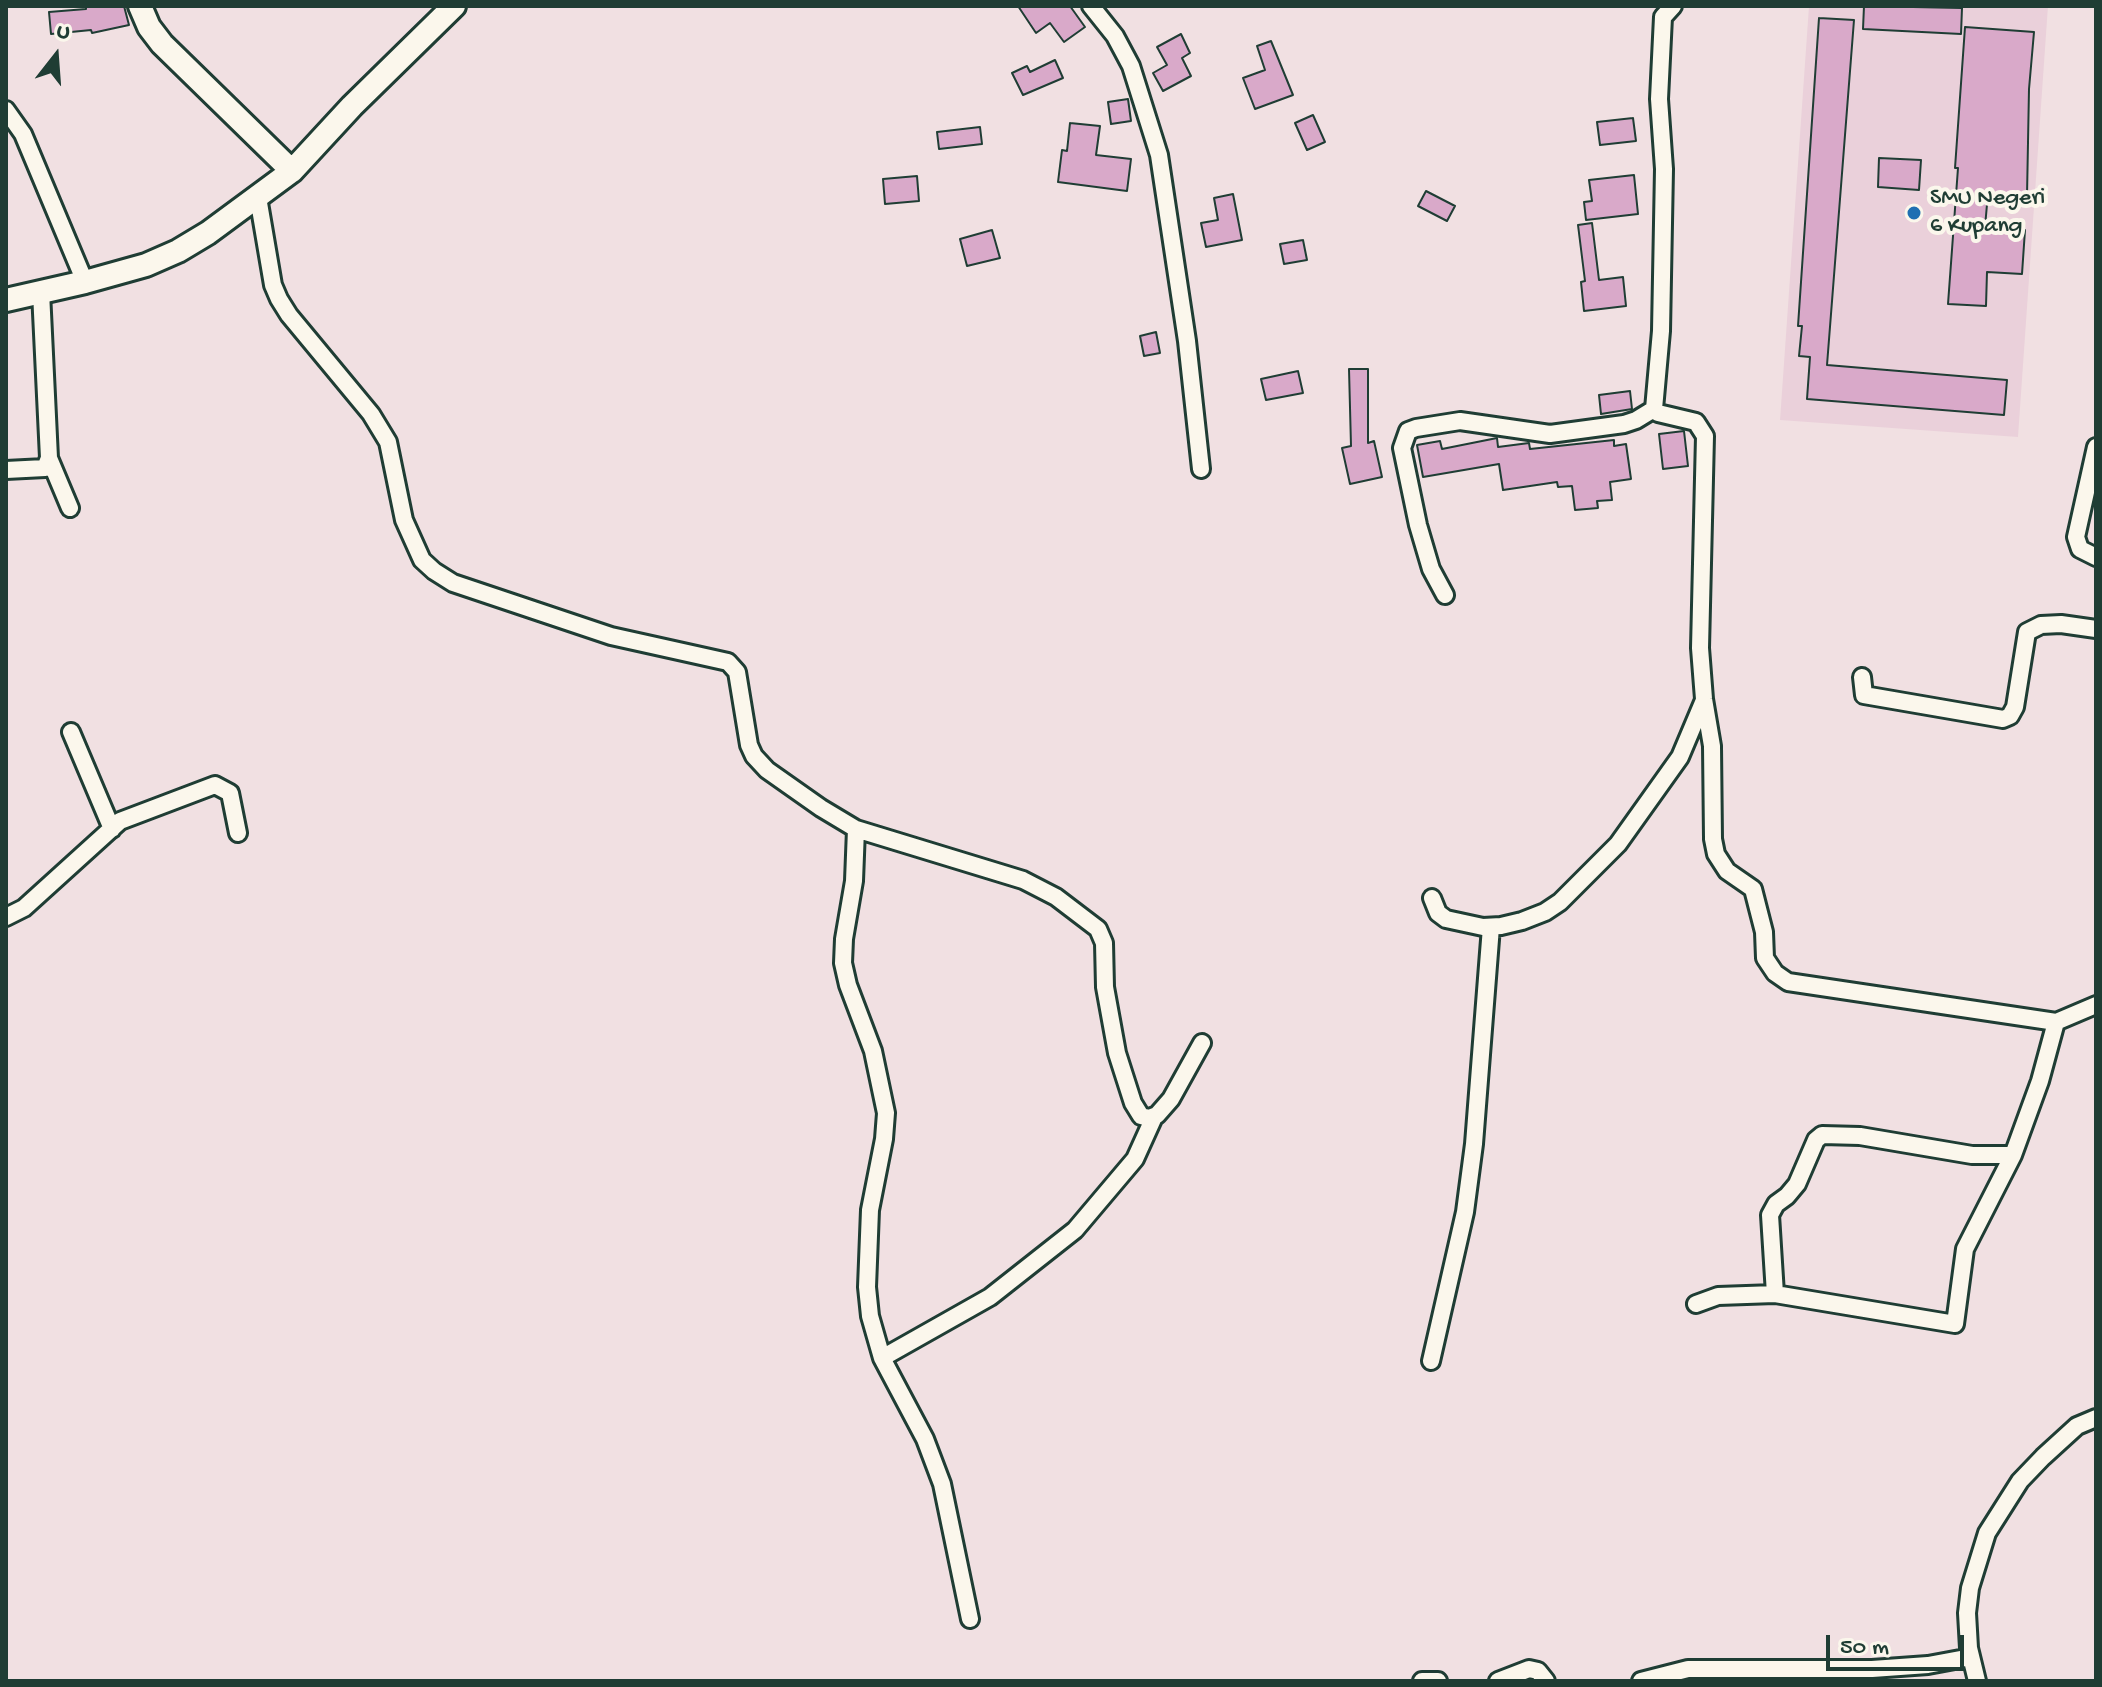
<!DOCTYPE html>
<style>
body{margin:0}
#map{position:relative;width:2102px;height:1687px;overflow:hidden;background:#f1e0e2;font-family:"Gochi Hand",sans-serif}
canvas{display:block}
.frame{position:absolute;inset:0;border:8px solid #1f3d34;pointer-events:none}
.north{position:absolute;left:16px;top:16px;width:80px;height:80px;-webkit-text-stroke:6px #fbf7ec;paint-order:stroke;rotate:17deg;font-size:22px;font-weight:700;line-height:32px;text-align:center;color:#1f3d34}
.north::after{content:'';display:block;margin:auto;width:28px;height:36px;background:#1f3d34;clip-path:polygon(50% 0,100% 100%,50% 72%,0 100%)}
.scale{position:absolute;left:1826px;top:1635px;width:138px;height:36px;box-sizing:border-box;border:4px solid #1f3d34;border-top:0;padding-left:10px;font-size:24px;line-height:28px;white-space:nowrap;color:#1f3d34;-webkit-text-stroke:6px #fbf7ec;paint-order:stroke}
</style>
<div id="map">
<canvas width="2102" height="1687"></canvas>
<div class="frame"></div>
<div class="north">U</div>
<div class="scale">50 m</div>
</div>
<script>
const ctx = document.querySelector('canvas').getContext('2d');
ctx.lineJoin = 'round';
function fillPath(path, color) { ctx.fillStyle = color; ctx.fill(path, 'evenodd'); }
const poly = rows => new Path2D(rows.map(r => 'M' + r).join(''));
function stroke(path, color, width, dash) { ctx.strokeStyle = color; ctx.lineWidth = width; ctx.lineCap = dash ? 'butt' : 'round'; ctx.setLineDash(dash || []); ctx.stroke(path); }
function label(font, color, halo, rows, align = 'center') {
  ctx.font = font + ' "Gochi Hand",sans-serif'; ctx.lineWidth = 8; ctx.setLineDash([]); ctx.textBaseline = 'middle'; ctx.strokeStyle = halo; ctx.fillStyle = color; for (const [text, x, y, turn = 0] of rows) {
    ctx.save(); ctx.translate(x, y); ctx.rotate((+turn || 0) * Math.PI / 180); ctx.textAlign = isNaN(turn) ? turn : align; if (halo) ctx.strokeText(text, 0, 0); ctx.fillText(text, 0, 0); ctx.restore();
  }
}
fillPath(poly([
 [1809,6,2048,6,2018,437,1780,420]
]), '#ead0da');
const building = poly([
 [86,6,124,6,129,25,92,33,91,30,51,34,49,12,86,9,86,6],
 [1018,6,1070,6,1085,27,1064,42,1050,23,1036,33,1018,6],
 [1864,6,1962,8,1961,34,1863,29,1864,6],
 [1819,18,1854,20,1827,365,2007,380,2004,415,1807,399,1810,357,1799,356,1802,326,1798,326,1819,18],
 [1965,27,2034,32,2029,89,2027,196,1988,193,1985,227,2025,230,2022,274,1987,272,1986,306,1948,304,1958,168,1955,168,1965,27],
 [1181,34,1190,53,1182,58,1191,76,1163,91,1153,73,1167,65,1157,47,1181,34],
 [1271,41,1293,95,1255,109,1243,78,1265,70,1257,46,1271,41],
 [1055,60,1063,78,1023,95,1012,73,1027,66,1030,72,1055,60],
 [1128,99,1131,121,1111,124,1108,102,1128,99],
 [1313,115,1325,142,1307,150,1295,123,1313,115],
 [1633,118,1636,141,1600,145,1597,122,1633,118],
 [1070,123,1100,126,1096,155,1131,159,1127,191,1058,182,1062,150,1067,151,1070,123],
 [980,127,982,144,939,149,937,132,980,127],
 [1879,158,1921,160,1919,190,1878,187,1879,158],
 [1634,175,1638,214,1586,220,1584,202,1592,201,1589,180,1634,175],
 [917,176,919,201,885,204,883,179,917,176],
 [1426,191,1455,206,1447,221,1418,206,1426,191],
 [1233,194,1242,240,1206,247,1201,223,1218,220,1214,198,1233,194],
 [1592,223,1599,280,1623,277,1626,306,1584,311,1581,282,1585,281,1578,225,1592,223],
 [992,230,1000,258,967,266,960,239,992,230],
 [1303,240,1307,260,1284,264,1280,244,1303,240],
 [1156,332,1160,353,1144,356,1140,336,1156,332],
 [1349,369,1368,369,1368,443,1374,441,1382,477,1350,484,1342,448,1351,446,1349,369],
 [1298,371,1303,393,1266,400,1261,379,1298,371],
 [1630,391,1632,409,1601,414,1599,395,1630,391],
 [1684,431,1688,466,1663,469,1659,434,1684,431],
 [1497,438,1498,447,1529,443,1530,449,1614,440,1614,446,1626,444,1631,479,1610,482,1612,500,1597,501,1598,508,1575,510,1572,486,1558,487,1557,482,1503,490,1499,464,1423,477,1417,445,1440,441,1442,449,1497,438]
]);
fillPath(building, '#d9a9c9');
stroke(building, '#1f3d34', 2);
const street = poly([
 [1091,6,1115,36,1131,66,1159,155,1187,341,1201,469],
 [1673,6,1663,17,1659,99,1664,169,1661,331,1654,409,1658,413,1696,422,1705,436,1700,648,1704,699,1712,746,1713,839,1716,854,1727,871,1753,889,1764,932,1765,958,1775,973,1788,982,2056,1022,2096,1005],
 [6,110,23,134,85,282],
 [258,197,273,285,279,299,289,315,371,414,388,442,404,520,422,560,434,571,453,583,611,636,728,662,737,672,749,745,754,756,767,770,821,808,856,829,1023,880,1056,897,1098,929,1104,943,1105,987,1117,1053,1133,1103,1141,1116,1149,1118,1157,1115,1171,1099,1202,1043],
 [2096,447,2076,537,2080,549,2096,557],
 [49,458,70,508],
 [6,470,45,468,49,458,41,292],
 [1445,595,1431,569,1418,525,1402,448,1408,431,1416,428,1460,421,1550,434,1624,424,1636,420,1654,409],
 [1862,677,1864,695,2003,719,2010,716,2015,707,2027,632,2041,625,2061,624,2096,629],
 [71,732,112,829],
 [856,829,854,881,844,939,843,963,848,985,873,1051,886,1113,884,1139,870,1210,867,1287,870,1316,882,1358,925,1439,942,1484,970,1619],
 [1432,898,1438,913,1446,919,1483,927,1501,926,1522,921,1545,912,1560,902,1618,844,1680,757,1704,700],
 [6,917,24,908,120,821,215,785,230,793,238,833],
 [1775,1294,1955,1324,1965,1249,2013,1155,2040,1081,2056,1022],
 [1696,1304,1718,1296,1775,1294,1770,1215,1776,1204,1787,1196,1797,1184,1816,1140,1822,1135,1860,1136,1972,1155,2013,1155],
 [882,1358,990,1297,1075,1230,1135,1159,1154,1117],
 [1431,1361,1465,1212,1474,1144,1491,927],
 [1422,1681,1438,1681],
 [1498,1681,1529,1669,1538,1671,1546,1681],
 [1641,1681,1688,1669,1872,1669,1928,1665,1971,1657],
 [1977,1681,1969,1648,1967,1613,1970,1588,1987,1533,2020,1481,2043,1457,2077,1426,2096,1418]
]);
const secondary = poly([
 [140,6,149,27,162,44,292,171],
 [6,300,85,282,146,265,178,251,208,233,292,171,352,106,454,6]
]);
stroke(street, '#1f3d34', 22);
stroke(secondary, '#1f3d34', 28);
stroke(street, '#fbf7ec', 16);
stroke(secondary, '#fbf7ec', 22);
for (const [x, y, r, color] of [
 [1914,213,8,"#1f6fb2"]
]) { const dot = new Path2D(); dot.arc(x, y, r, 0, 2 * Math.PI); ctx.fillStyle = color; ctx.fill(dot); stroke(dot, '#fbf7ec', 3); }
label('24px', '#1f3d34', '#fbf7ec', [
 ["SMU Negeri",1930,199],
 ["6 Kupang",1930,227]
], 'left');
</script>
